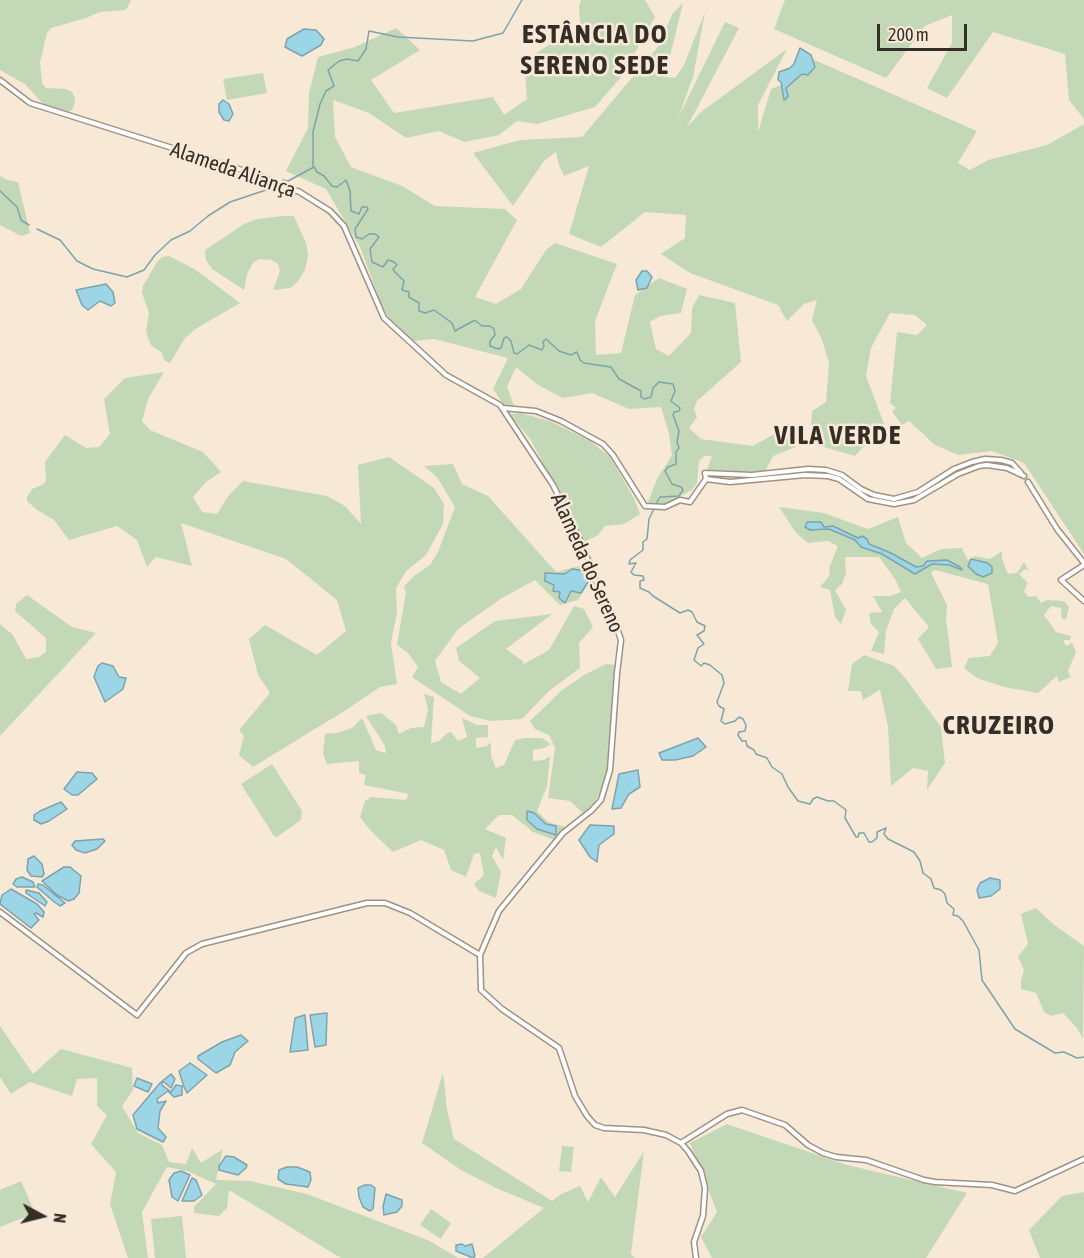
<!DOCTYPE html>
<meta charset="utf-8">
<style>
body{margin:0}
#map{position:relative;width:1084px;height:1258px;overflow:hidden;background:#f8e9d7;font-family:"Asap Condensed",sans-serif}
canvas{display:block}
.north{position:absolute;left:12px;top:1186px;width:60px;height:60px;-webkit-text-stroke:4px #f8e9d7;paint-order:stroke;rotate:97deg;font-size:16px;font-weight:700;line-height:24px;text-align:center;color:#342e27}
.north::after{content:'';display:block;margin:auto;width:21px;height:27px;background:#342e27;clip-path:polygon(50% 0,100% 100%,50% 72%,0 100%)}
.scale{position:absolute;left:877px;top:24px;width:90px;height:27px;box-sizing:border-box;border:3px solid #342e27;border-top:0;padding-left:8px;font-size:18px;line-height:21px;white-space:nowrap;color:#342e27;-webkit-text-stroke:4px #f8e9d7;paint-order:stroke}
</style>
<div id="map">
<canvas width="1084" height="1258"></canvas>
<div class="north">N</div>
<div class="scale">200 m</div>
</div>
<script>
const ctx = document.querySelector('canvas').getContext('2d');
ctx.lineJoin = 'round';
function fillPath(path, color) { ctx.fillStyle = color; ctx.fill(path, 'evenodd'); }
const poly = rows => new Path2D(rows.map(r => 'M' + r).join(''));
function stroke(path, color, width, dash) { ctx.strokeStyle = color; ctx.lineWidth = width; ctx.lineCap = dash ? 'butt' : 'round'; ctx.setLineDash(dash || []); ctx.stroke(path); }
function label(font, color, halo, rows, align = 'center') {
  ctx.font = font + ' "Asap Condensed",sans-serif'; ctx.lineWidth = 5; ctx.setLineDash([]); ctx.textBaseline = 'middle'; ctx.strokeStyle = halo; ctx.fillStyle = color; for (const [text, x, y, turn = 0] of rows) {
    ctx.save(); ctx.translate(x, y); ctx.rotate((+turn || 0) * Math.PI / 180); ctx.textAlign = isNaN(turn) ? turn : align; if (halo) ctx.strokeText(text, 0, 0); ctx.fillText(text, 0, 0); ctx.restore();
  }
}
fillPath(poly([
 [0,0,131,0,126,10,100,12,86,18,51,28,47,33,40,62,42,83,46,88,66,89,72,92,75,99,74,106,71,111,64,113,44,105,25,84,0,70],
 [581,0,645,0,655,17,621,77,595,107,537,124,517,121,499,135,464,142,439,131,406,138,369,113,333,100,335,137,351,167,402,186,435,206,505,209,517,220,475,297,496,304,521,289,546,250,555,243,617,264,595,321,596,355,621,353,635,295,659,278,687,289,681,313,660,316,650,322,656,349,669,356,691,333,692,308,699,295,735,303,741,362,697,401,694,409,697,417,689,428,701,439,753,446,776,433,791,440,796,447,773,456,765,472,707,470,712,456,704,456,699,461,697,483,692,490,656,509,648,502,657,479,672,455,669,434,661,407,629,409,592,393,563,398,538,385,516,367,507,387,515,408,504,405,493,389,508,358,434,339,412,341,393,326,381,303,360,247,326,189,286,171,308,128,309,93,318,57,355,47,396,28,420,50,371,80,394,113,493,97,504,115,527,99,524,61,567,33,581,45,579,6],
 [785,0,1084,0,1084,119,1069,100,1065,54,993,32,947,98,927,88,952,43,952,15,925,26,886,78,774,29],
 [683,3,665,77,675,78,684,65,705,12,693,77,678,118,725,22,739,28,687,127,701,112,787,49,758,105,758,132,771,89,791,81,810,58,977,131,958,163,970,170,988,160,1047,145,1084,124,1084,554,1024,463,992,451,958,455,935,445,909,421,902,425,892,411,896,408,890,403,897,332,917,335,927,325,915,315,890,313,871,348,866,376,884,424,855,456,810,443,812,411,826,402,829,363,822,340,812,320,817,300,804,304,787,321,778,305,690,273,661,254,685,238,686,215,645,212,601,247,569,234,589,166,564,176,559,165,556,152,544,161,513,206,473,153,520,140,582,137,657,48,673,13],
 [263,73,267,93,227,100,223,79],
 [0,176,7,180,18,182,30,233,21,236,0,225],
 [284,216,294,216,306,243,308,255,305,270,298,281,291,288,273,290,280,271,278,264,272,260,259,259,253,263,247,274,244,290,212,269,206,260,205,250,244,224,257,219],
 [169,256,196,270,240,303,197,328,185,338,170,363,164,360,162,353,151,345,148,338,146,331,149,313,142,293,143,286,157,262,162,257],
 [164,372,148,399,142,421,150,430,203,452,221,472,206,482,193,497,202,512,217,514,229,495,243,481,327,496,345,506,361,524,358,465,389,457,434,488,444,504,443,524,426,555,406,571,396,588,397,612,391,643,397,684,380,687,346,710,253,767,239,755,244,736,239,730,270,693,258,675,249,639,265,625,317,655,346,631,337,600,286,559,181,523,192,566,156,557,147,567,137,540,117,526,69,540,54,520,37,510,27,501,27,497,32,489,44,484,46,480,45,462,65,435,86,448,99,447,110,434,104,399,125,378],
 [520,413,550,421,590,441,610,457,634,498,640,514,624,524,605,526,598,535,583,543,531,440,509,414],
 [453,464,462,484,488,496,556,572,583,565,591,579,578,600,560,605,535,580,502,598,458,629,435,661,441,682,461,694,480,678,459,661,456,648,495,621,552,614,506,649,524,662,522,665,549,650,574,606,584,609,593,627,579,643,580,668,549,691,522,719,491,721,470,716,412,677,418,667,408,653,397,645,406,592,404,586,415,575,430,565,438,552,455,507,437,477,424,466],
 [779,507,824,513,868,529,898,517,906,543,922,558,941,549,962,548,968,560,975,556,990,559,1002,551,1002,559,1008,574,1017,573,1024,562,1029,571,1025,569,1019,574,1028,583,1024,591,1028,597,1036,596,1041,603,1047,600,1064,601,1069,607,1066,619,1062,619,1061,608,1051,606,1044,615,1056,632,1071,636,1070,640,1063,640,1066,646,1072,643,1076,652,1068,671,1071,677,1059,682,1057,676,1038,693,1004,687,977,678,964,668,969,658,990,656,998,642,988,584,935,570,931,573,947,605,946,618,952,667,936,669,918,639,929,627,905,598,894,609,886,631,884,654,871,651,879,632,871,624,869,613,882,612,873,596,890,596,901,592,895,579,879,557,845,557,846,573,842,584,835,590,846,610,841,624,835,617,830,590,820,587,830,575,829,568,838,546,828,541,808,543,796,533],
 [27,595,72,627,96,633,0,736,0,624,13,635,26,659,39,657,46,652,46,638,15,611,16,604],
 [864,655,894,666,906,679,941,727,945,763,927,790,928,771,913,768,891,786,888,727,880,690,863,700,861,691,848,691,852,664],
 [606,664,615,665,609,765,605,781,592,808,583,813,570,801,548,798,555,748,549,735,535,729,530,721,561,691,584,675],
 [424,694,434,697,431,743,439,741,446,734,451,732,458,741,467,737,462,718,477,725,488,725,488,737,476,738,476,748,487,746,491,742,491,756,496,768,504,765,515,740,524,738,542,738,551,744,544,748,533,750,533,761,544,760,550,756,547,786,537,811,548,822,565,827,555,840,533,832,512,815,499,815,485,829,506,838,503,860,496,847,492,856,501,872,496,898,479,891,474,884,484,875,480,853,474,854,466,877,451,870,444,850,421,840,393,852,371,831,360,817,365,801,371,797,406,800,409,794,364,785,366,775,359,773,359,761,327,764,323,754,325,734,337,733,352,728,362,718,376,750,386,753,385,746,366,716,381,713,396,725,399,734,411,728,424,727,428,709],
 [272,764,302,811,301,820,277,837,274,836,241,784],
 [1036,908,1053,924,1084,946,1083,1039,1077,1028,1063,1013,1051,1016,1044,1012,1036,993,1021,989,1021,981,1024,970,1018,957,1028,944,1021,914],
 [0,1026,33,1074,61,1049,132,1068,133,1090,122,1106,138,1133,162,1145,169,1162,186,1164,192,1148,201,1163,223,1149,216,1180,250,1181,307,1194,430,1241,458,1258,341,1258,229,1190,227,1208,219,1216,194,1213,194,1207,216,1184,187,1171,167,1167,142,1212,148,1258,128,1258,110,1204,116,1172,91,1144,107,1115,97,1106,97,1078,77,1079,72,1096,30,1082,11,1094,0,1077],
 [443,1073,447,1109,454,1139,552,1201,561,1194,580,1186,588,1202,601,1177,615,1197,644,1151,631,1254,635,1258,483,1258,544,1208,496,1188,461,1170,422,1143],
 [727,1124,847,1165,967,1193,926,1258,712,1258,701,1237,717,1212,690,1143],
 [562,1146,574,1147,571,1172,559,1171],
 [21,1181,35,1213,0,1227,0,1190],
 [1084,1192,1084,1258,1040,1258,1029,1230,1062,1196],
 [431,1209,451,1223,441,1239,420,1225],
 [182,1216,186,1258,155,1258,151,1219]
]), '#c3d8b7');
const water = poly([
 [304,29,316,30,324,39,321,45,302,56,285,47,287,39,304,29],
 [800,48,811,55,815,67,808,75,802,74,786,88,788,96,786,99,784,100,781,82,778,80,779,72,790,68,794,64,800,48],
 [223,100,229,104,233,114,229,121,224,120,219,112,219,104,223,100],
 [642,271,647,271,652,277,647,288,638,290,636,280,642,271],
 [106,284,113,292,115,303,111,306,100,301,88,310,82,305,76,290,106,284],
 [807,522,821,522,824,527,833,526,858,538,862,536,867,539,869,544,891,553,916,567,923,566,927,561,947,560,960,567,962,570,949,565,932,564,915,574,882,554,861,547,855,540,829,529,810,530,805,527,807,522],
 [971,559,988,563,992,567,992,573,983,577,976,574,968,566,971,559],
 [572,569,586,571,588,582,581,593,571,591,565,603,559,598,560,592,553,591,554,585,545,581,545,573,565,574,572,569],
 [102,663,113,666,119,677,126,678,123,689,105,702,94,677,98,666,102,663],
 [698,738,706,747,693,756,675,760,662,760,659,753,698,738],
 [638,770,640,787,629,794,621,808,612,809,619,774,638,770],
 [77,772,92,773,97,779,78,795,72,795,64,789,77,772],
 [61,802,67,809,49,821,41,824,34,820,34,815,40,811,61,802],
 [527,811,534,813,546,824,556,826,556,835,537,829,527,820,527,811],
 [590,825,614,826,614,834,599,845,597,862,590,857,579,840,590,825],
 [103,839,105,841,97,849,85,853,76,850,72,845,75,841,103,839],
 [34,856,42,864,44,874,42,877,31,876,27,870,28,859,34,856],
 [64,867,70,867,81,876,79,893,74,899,68,901,57,895,42,881,64,867],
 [22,877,33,882,35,887,17,887,13,884,16,879,22,877],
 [990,878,1000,880,1000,889,991,896,979,898,977,890,980,883,990,878],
 [38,884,43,885,65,903,60,906,53,901,37,887,38,884],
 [11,889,37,904,44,912,43,917,36,913,34,914,39,920,31,928,0,904,2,895,11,889],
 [26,890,39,893,47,902,45,906,26,893,26,890],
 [327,1013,326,1045,315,1047,310,1015,327,1013],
 [305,1015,308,1050,290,1052,295,1018,305,1015],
 [241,1035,248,1041,235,1052,230,1065,216,1073,198,1059,198,1056,222,1042,241,1035],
 [190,1063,207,1075,187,1093,184,1087,179,1071,190,1063],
 [171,1074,175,1079,171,1088,164,1082,162,1082,162,1085,171,1092,176,1085,182,1086,182,1095,174,1097,168,1091,157,1099,158,1103,166,1101,160,1111,158,1128,166,1137,163,1142,137,1129,133,1115,160,1083,171,1074],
 [137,1078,152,1084,148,1092,134,1086,137,1078],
 [226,1156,234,1157,247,1165,246,1168,238,1175,219,1170,219,1166,226,1156],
 [287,1167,297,1167,310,1172,311,1180,308,1187,286,1184,278,1179,279,1170,287,1167],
 [181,1171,190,1175,178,1201,172,1197,169,1180,174,1173,181,1171],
 [192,1178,196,1180,202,1195,194,1201,182,1201,192,1178],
 [365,1185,371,1185,375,1188,373,1209,370,1211,363,1207,359,1197,358,1188,365,1185],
 [386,1194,402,1200,402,1206,397,1212,384,1215,383,1207,386,1194],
 [462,1244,465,1246,472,1244,475,1256,473,1258,456,1251,456,1245,462,1244]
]);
fillPath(water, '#9cd5e6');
stroke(water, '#7da3ad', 1.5);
stroke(poly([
 [313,166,313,132,320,104,326,91,334,86,328,70,339,61,347,59,358,61,366,49,369,31,398,37,473,41,503,33,522,0],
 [282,184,283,180,288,181,314,167,317,172,324,176,332,186,337,187,346,180,350,191,351,211,359,214,362,207,367,207,368,209,355,229,356,237,362,239,369,234,375,234,379,237,370,249,372,262,383,267,388,260,394,262,397,265,393,269,394,271,404,281,402,290,409,292,409,297,419,303,419,311,425,313,434,310,452,323,455,331,473,321,476,321,482,326,490,326,494,329,495,335,490,341,490,346,498,349,501,348,504,338,507,337,511,341,514,353,517,354,529,345,542,350,544,346,543,342,546,339,559,351,571,355,577,352,580,360,584,363,611,367,619,379,641,391,641,397,644,399,651,397,653,388,659,382,673,384,675,391,671,401,680,408,679,411,674,412,673,415,679,431,677,442,679,448,676,452,676,464,668,467,665,471,672,484,681,487,683,490,679,496,660,497,656,504],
 [0,191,17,207,21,220,29,225],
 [37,229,60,240,77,261,93,269,127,277,144,270,155,255,171,240,190,231,208,216,230,202,278,186],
 [654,509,649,519,647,539,643,542,643,550,630,560,629,564,636,563,631,572,634,575,643,576,644,580,640,581,640,588,649,592,653,596,680,613,688,610,692,612,697,622,705,626,704,631,697,635,704,644,698,648,694,660,701,666,704,663,710,665,722,675,724,683,717,702,719,706,724,709,721,721,725,724,735,721,739,717,743,719,746,725,745,731,739,732,738,735,742,741,746,741,747,746,754,750,756,754,767,758,772,767,782,774,788,787,798,801,810,804,813,799,817,797,828,801,834,801,846,810,845,818,856,837,858,837,859,833,864,833,869,842,872,842,877,838,877,832,886,828,884,834,888,839,914,852,920,861,923,873,931,879,934,888,941,890,945,894,947,903,954,909,953,915,958,916,963,921,979,950,982,980,1015,1029,1055,1053,1064,1052,1077,1058,1084,1057]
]), '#7da3ad', 1.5);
const secondary = poly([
 [0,80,30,103,264,177,289,191,298,191,330,211,344,226,384,318,446,375,500,405,553,485,583,546,594,577,612,613,621,640,617,673,610,770,601,800,592,810,563,833,499,911,480,955],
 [503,408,536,411,561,421,603,444,613,455,645,506,665,507,680,500,690,502,706,479],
 [705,473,706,479,730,482,805,475,828,476,839,479,868,499,894,504,914,500,958,474,979,466,987,465,1007,468,1024,476],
 [705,473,752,475,808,469,826,470,842,475,861,489,874,495,894,499,918,492,954,469,972,462,985,459,1001,460,1012,463,1021,473],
 [1028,482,1057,529,1084,563],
 [1084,565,1061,580,1084,601],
 [0,912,137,1015,186,953,202,944,367,903,385,903,410,913,480,955,481,990,502,1009,559,1048,575,1096,587,1116,595,1125,604,1128,644,1130,666,1135,681,1143,688,1151,701,1171,705,1188,703,1216,694,1242,696,1258],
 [681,1143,727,1114,742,1110,785,1125,808,1145,823,1153,836,1157,866,1160,924,1180,935,1182,992,1185,1015,1191,1084,1159]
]);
stroke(secondary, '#a09282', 7);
stroke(secondary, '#fff', 4);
label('21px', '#342e27', '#f8e9d7', [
 ["Alameda Aliança",233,170,19],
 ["Alameda do Sereno",587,563,66]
]);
ctx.letterSpacing = '1.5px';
label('bold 27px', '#342e27', '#f8e9d7', [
 ["ESTÂNCIA DO",595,34],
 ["SERENO SEDE",595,65],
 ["VILA VERDE",838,435],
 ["CRUZEIRO",999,725]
]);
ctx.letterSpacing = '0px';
</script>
